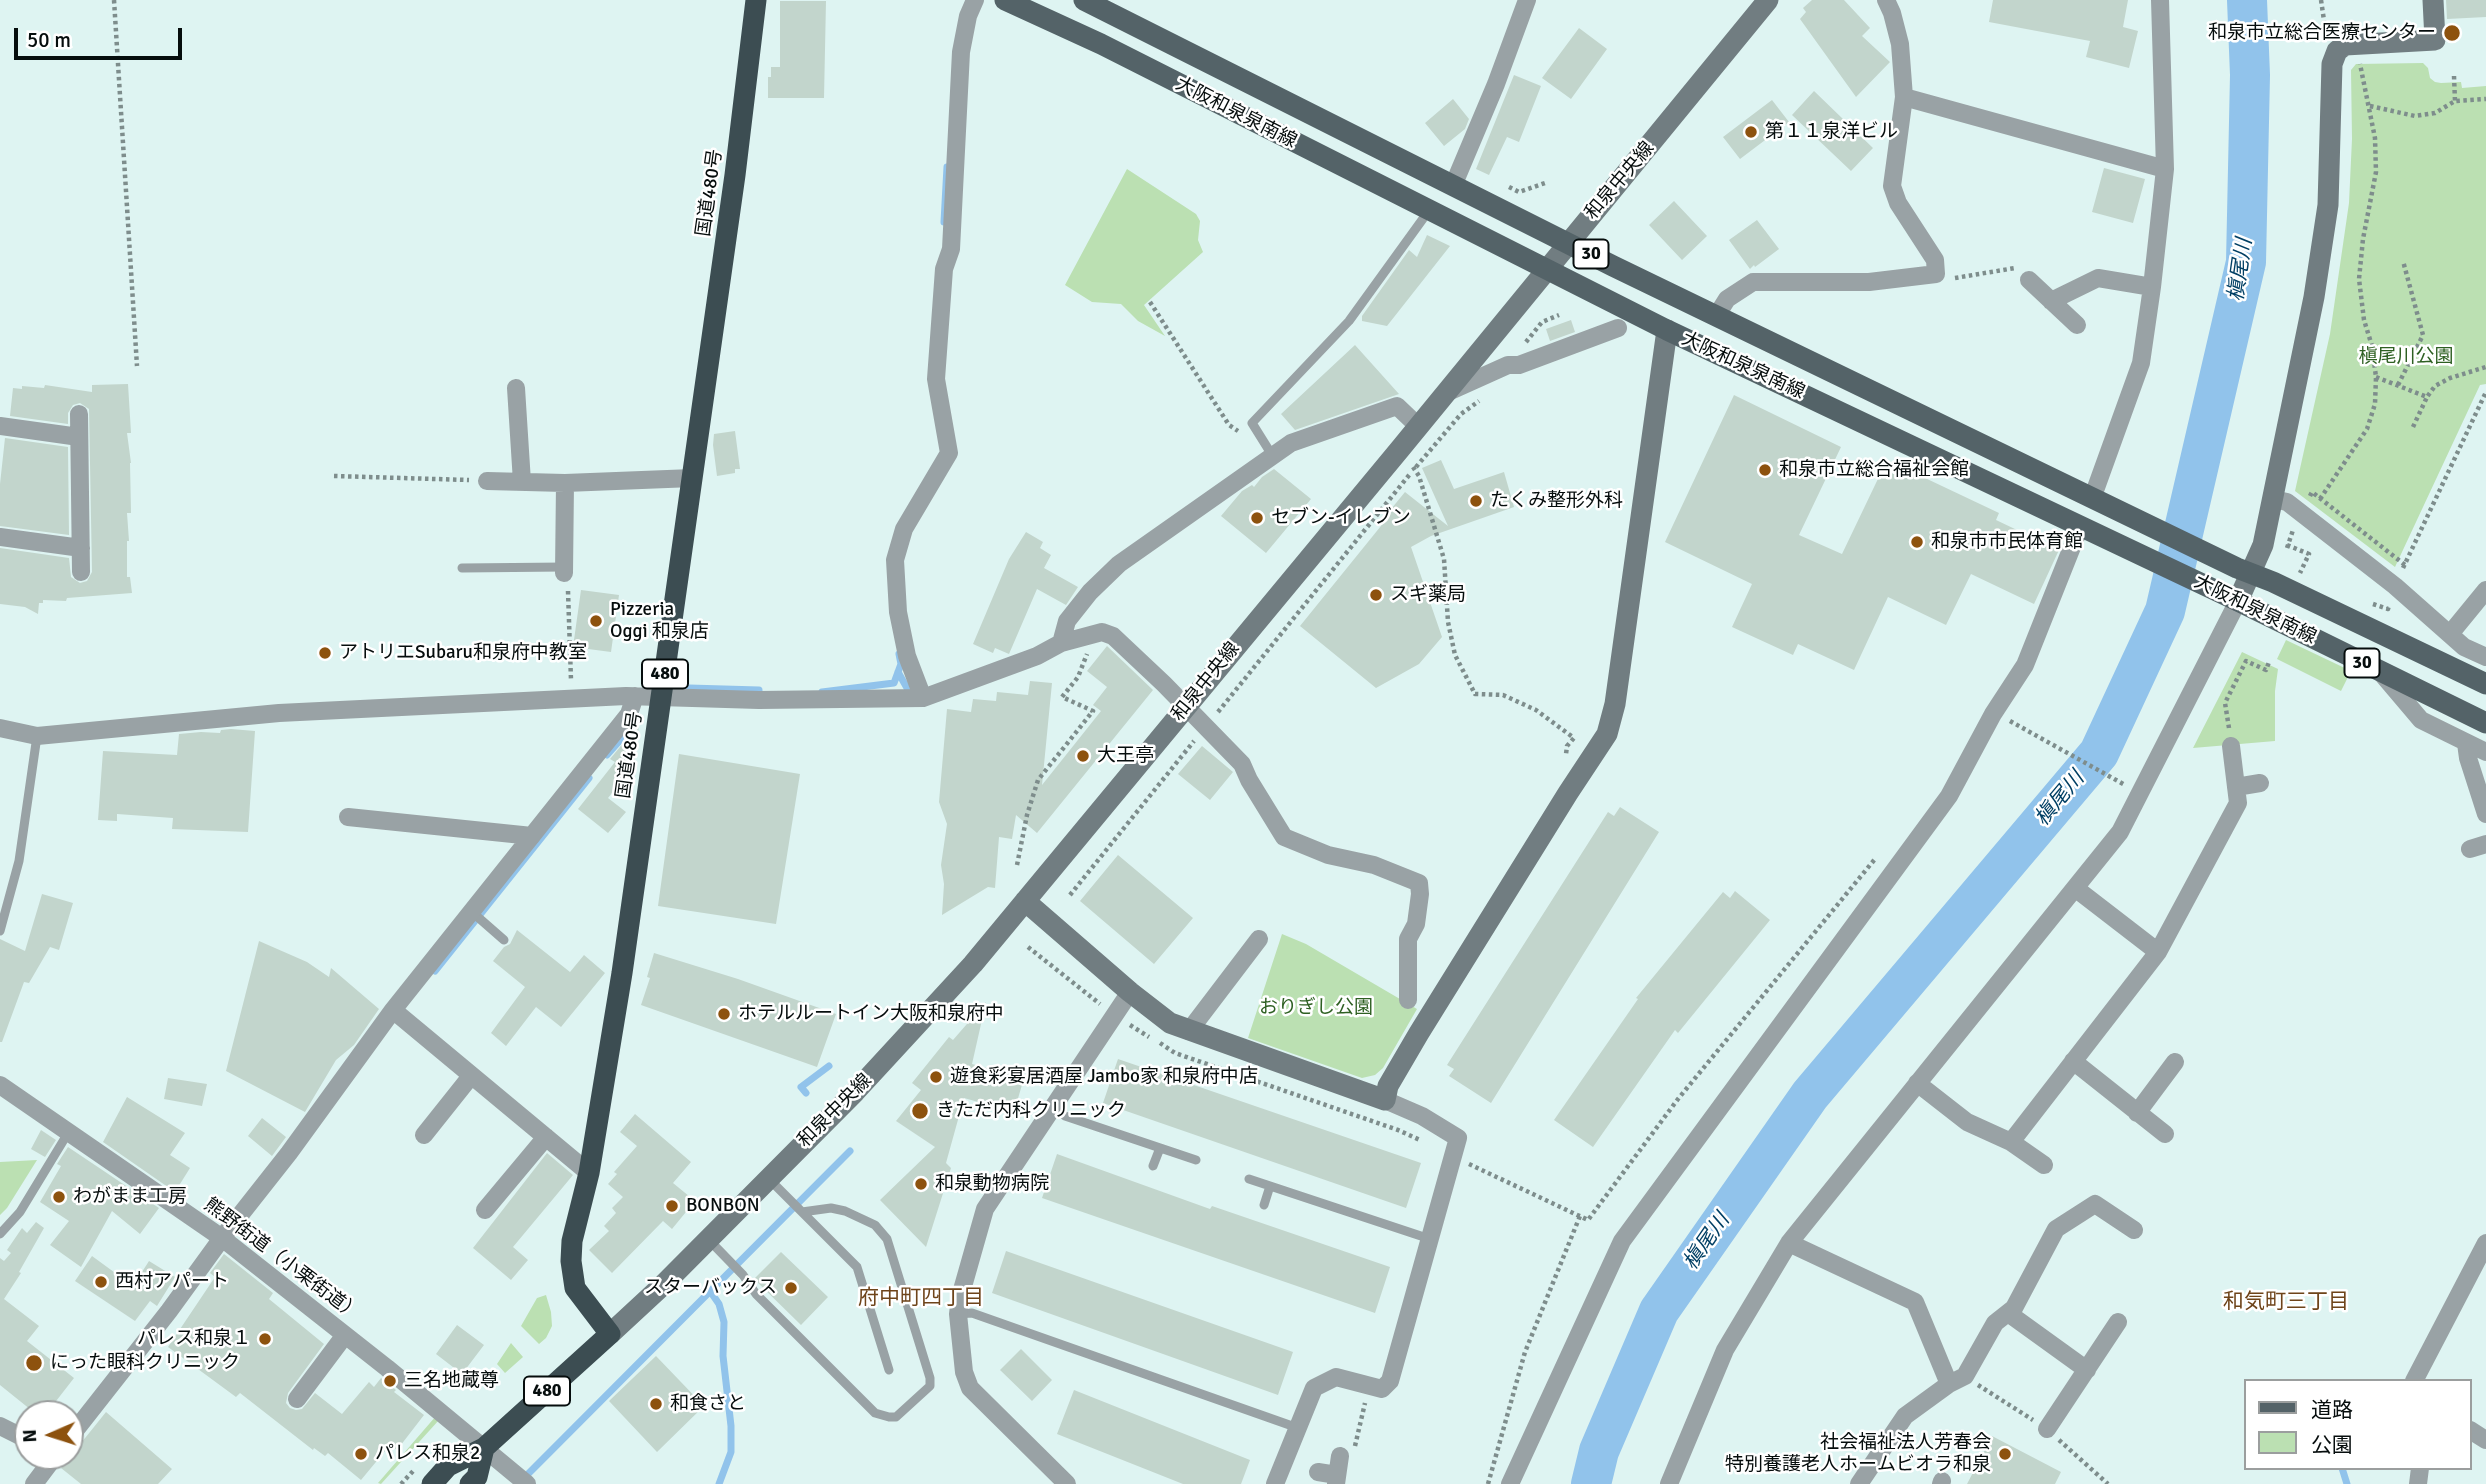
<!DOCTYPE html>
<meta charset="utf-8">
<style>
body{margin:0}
#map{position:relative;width:2486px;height:1484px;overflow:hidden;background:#def4f2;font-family:Signika,"Noto Sans JP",sans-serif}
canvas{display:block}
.legend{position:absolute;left:2244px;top:1379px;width:228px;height:91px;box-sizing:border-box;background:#fff;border:2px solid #9b9e9e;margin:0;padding:9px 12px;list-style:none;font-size:21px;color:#060d0d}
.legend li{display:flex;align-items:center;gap:14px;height:35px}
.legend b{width:35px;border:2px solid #9b9e9e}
.north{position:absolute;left:14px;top:1400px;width:70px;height:70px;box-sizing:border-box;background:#fff;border:2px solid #9b9e9e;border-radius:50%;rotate:267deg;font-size:19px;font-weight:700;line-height:28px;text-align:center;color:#060d0d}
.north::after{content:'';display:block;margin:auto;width:24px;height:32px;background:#8d520e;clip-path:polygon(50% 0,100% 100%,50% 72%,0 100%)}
.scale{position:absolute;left:14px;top:28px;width:168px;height:32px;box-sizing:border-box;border:4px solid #060d0d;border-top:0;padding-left:9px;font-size:21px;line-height:24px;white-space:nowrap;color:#060d0d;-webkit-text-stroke:5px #fff;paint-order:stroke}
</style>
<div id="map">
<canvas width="2486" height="1484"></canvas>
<ul class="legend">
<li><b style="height:9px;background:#546368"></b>道路</li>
<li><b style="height:19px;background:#bbe0b2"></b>公園</li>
</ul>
<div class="north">N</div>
<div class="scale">50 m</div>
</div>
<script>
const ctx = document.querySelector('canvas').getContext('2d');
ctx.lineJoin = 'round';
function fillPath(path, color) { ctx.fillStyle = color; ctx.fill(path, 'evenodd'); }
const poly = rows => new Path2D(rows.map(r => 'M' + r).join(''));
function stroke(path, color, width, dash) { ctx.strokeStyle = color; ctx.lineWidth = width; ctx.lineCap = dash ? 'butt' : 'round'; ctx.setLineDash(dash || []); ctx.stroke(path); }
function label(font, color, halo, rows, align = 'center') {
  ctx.font = font + ' Signika,"Noto Sans JP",sans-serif'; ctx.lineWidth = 5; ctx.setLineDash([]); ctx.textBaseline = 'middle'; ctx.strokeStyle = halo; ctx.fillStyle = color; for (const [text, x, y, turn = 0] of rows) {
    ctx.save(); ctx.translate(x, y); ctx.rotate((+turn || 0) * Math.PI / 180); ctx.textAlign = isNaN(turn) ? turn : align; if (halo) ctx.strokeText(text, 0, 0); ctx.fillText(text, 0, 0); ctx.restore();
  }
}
fillPath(poly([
 [2423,63,2428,68,2430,78,2435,82,2441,83,2461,82,2462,88,2486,86,2486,384,2480,385,2395,567,2295,491,2330,334,2349,203,2352,139,2351,70,2356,64],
 [1127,169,1196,214,1200,221,1198,240,1203,252,1144,305,1165,336,1138,321,1121,304,1092,302,1065,285],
 [2286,640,2351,671,2341,691,2277,659],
 [2242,652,2278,669,2275,691,2275,741,2193,748],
 [1282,934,1306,944,1417,1009,1383,1068,1375,1075,1362,1078,1248,1038],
 [37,1160,7,1208,0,1215,0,1162],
 [546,1295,551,1312,552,1326,546,1338,539,1344,521,1326,537,1298],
 [511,1343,523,1357,505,1373,497,1364],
 [436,1416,439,1420,381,1484,378,1483]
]), '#bbe0b2');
stroke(poly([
 [944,222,947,167],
 [898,672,907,688],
 [689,688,759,690,759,696,761,696],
 [822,692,894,683,901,664,899,654],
 [607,755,632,727],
 [435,971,589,778],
 [806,1093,801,1087,829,1066],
 [710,1291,719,1304,724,1322,723,1356,731,1426,731,1452,719,1484],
 [2342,1468,2347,1484],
 [528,1474,850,1151]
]), '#91c3eb', 7);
stroke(poly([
 [1591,1484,1599,1451,1659,1311,1810,1095,2099,753,2165,611,2246,262,2250,75,2247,0]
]), '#91c3eb', 40);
fillPath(poly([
 [1812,0,1844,0,1870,28,1862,36,1890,62,1856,97,1800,19,1806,12,1803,8],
 [1993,0,2128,0,2123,27,2138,31,2129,68,2086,57,2090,41,1989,22],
 [2446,0,2486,0,2486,17,2447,19],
 [780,1,826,1,824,98,768,98,768,77,771,77,771,67,780,67],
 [1579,28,1607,49,1571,99,1542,78],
 [1514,75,1541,86,1519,142,1507,137,1489,175,1476,169],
 [1814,91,1873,148,1851,171,1792,115],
 [1453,99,1469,119,1465,129,1444,146,1425,123],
 [1772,100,1789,122,1740,159,1723,137],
 [2104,168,2145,179,2133,223,2092,212],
 [1674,201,1707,236,1682,260,1649,225],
 [1757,220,1779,249,1755,267,1754,265,1750,269,1729,240],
 [1427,235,1450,246,1387,326,1362,321,1362,316,1409,250,1417,257],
 [1571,320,1575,332,1550,341,1546,329],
 [1355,345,1399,394,1295,430,1281,414],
 [128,384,131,433,127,433,131,463,130,463,131,513,127,513,129,541,127,541,127,577,130,577,132,593,67,598,66,601,43,600,43,603,39,603,38,614,25,607,0,604,0,548,69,558,71,577,80,583,87,581,92,572,89,409,80,403,73,405,68,413,68,424,10,416,13,388,22,389,22,386,44,388,45,385,92,392,92,385],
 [1734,395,1841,447,1799,535,1842,554,1887,460,1999,513,1996,520,2059,550,2034,604,1971,574,1946,625,1888,597,1854,670,1798,644,1793,655,1732,627,1752,584,1665,542],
 [735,431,740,469,735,469,735,473,717,476,713,445,714,434],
 [5,438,68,447,69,535,0,526,0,484],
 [1441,460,1454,489,1504,472,1514,507,1431,536,1411,547,1442,637,1419,664,1376,688,1300,626,1389,516,1387,514,1405,492,1448,526,1422,468],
 [1274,469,1311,499,1266,553,1221,516,1242,491,1252,485,1254,487,1262,477],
 [1026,532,1043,542,1040,548,1051,555,1044,568,1078,587,1066,605,1037,589,1009,654,995,648,993,653,973,644,1009,559],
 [581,590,619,595,611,652,573,647],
 [1107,646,1153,690,1037,833,1016,815,1012,839,999,837,995,888,988,887,942,915,944,884,941,865,947,824,939,802,947,709,971,712,973,699,996,701,997,692,1028,695,1030,681,1052,683,1042,785,1101,711,1093,705,1107,687,1087,671],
 [639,724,633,777,628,773,608,798,626,812,608,833,578,809,615,762,610,759],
 [231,729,255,731,248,832,172,829,173,818,117,814,117,821,98,820,103,751,177,755,179,734,201,732,220,733,221,730],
 [1202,746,1233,772,1210,800,1178,774],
 [679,754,800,774,776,924,658,906],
 [1620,807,1659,832,1491,1103,1449,1076,1454,1069,1447,1065,1608,812,1614,816],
 [1118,855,1193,918,1154,964,1080,901],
 [1735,891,1770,920,1678,1033,1675,1030,1593,1147,1554,1120,1638,999,1636,998,1723,892,1730,898],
 [42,894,73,903,59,950,50,947,29,983,24,982,2,1042,0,1042,0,939,25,951],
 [517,930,570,972,584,955,605,973,561,1027,536,1007,506,1046,491,1033,525,987,493,961,504,947,510,944],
 [259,941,307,962,329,977,331,968,379,1009,354,1045,336,1060,305,1112,226,1071],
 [654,953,738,979,836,1014,817,1067,641,1005,650,978,647,977],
 [986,1002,972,1064,1024,1078,1014,1112,964,1098,946,1163,951,1168,926,1247,880,1200,935,1147,896,1121,921,1090,912,1083,949,1037,953,1040],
 [1118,1059,1421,1163,1406,1208,1103,1103],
 [168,1078,207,1084,202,1106,164,1099],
 [127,1097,185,1133,170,1155,190,1168,175,1192,103,1142],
 [635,1114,691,1162,673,1183,695,1201,672,1229,663,1221,612,1273,589,1250,609,1231,604,1226,616,1213,612,1208,623,1197,608,1184,617,1174,614,1172,637,1146,620,1132],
 [262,1118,286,1137,272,1156,248,1136],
 [41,1130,56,1140,45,1157,31,1149],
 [68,1147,159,1208,140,1234,112,1211,81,1267,50,1245,69,1221,40,1202,61,1166,57,1164],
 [547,1153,573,1175,513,1247,528,1260,511,1280,473,1248],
 [1057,1154,1210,1209,1212,1206,1390,1267,1375,1313,1042,1198],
 [36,1222,44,1228,19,1272,21,1273,4,1299,39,1326,27,1341,74,1378,46,1414,36,1414,0,1385,0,1258,4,1261,11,1253,7,1250,22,1228,27,1233],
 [1006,1251,1293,1352,1278,1395,992,1293],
 [781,1252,828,1297,801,1325,754,1279],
 [224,1254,273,1293,269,1299,324,1344,288,1393,286,1403,290,1408,296,1410,302,1409,315,1393,342,1414,369,1382,374,1387,381,1378,396,1390,394,1392,424,1415,397,1450,390,1445,361,1480,328,1453,325,1456,314,1448,313,1450,240,1393,236,1397,168,1347,215,1277,210,1273],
 [92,1256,133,1286,149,1261,175,1277,157,1306,150,1301,135,1321,75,1281],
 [457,1325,484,1345,462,1374,436,1354],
 [1021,1349,1052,1380,1032,1401,1000,1370],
 [656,1356,704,1406,657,1452,609,1401],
 [1074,1390,1250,1460,1241,1484,1183,1484,1057,1434],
 [106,1412,172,1469,158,1484,81,1484,61,1468],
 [1992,1436,2061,1472,2055,1484,1967,1484]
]), '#c2d5cc');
stroke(poly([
 [114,0,137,366],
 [2321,0,2326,34],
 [2454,76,2455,101],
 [2370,106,2415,116,2435,113,2455,101,2486,99],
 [1509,187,1519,192,1548,182],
 [1955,278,2015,268],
 [1150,302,1229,425,1238,431],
 [1526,342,1542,322,1559,315],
 [2376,377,2427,397,2435,386,2450,378,2486,367],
 [2398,385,2423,335,2403,261],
 [2413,427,2427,397],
 [1413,467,1419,476,1444,559,1448,622,1455,655,1475,694,1503,695,1536,710,1574,738,1567,746,1566,754],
 [1416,467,1461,414,1479,401],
 [334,476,469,480],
 [2310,496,2312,492,2405,565],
 [2320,499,2367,429,2375,404,2376,377,2372,346,2364,320,2359,279,2363,239,2376,172,2375,138,2360,64],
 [2287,545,2309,554,2300,573],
 [2287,548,2293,530],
 [2403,568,2486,392],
 [568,591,571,680],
 [2373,604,2388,609,2389,606],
 [1218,712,1410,474],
 [2010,721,2125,785],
 [2229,728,2225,703,2246,661,2266,670,2269,662],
 [1017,865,1027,815,1038,780,1093,711,1062,697,1078,677,1087,654],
 [1070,895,1194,741],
 [1028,947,1100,1004],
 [1130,1025,1149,1037],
 [1160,1043,1175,1053,1398,1130,1420,1140],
 [1469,1164,1588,1220,1678,1099,1875,859],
 [1978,1385,2033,1420],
 [2059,1440,2108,1484],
 [1355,1446,1365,1403],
 [401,1484,415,1469],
 [1488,1484,1525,1352,1580,1216]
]), '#7e8d8c', 4.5, [3.5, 3.5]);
stroke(poly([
 [1272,455,1252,423,1349,321,1430,209],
 [462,568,564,567],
 [472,912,504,940],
 [0,931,19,861,37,736],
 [1053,1107,1065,1116,1196,1160],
 [1153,1166,1160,1148],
 [769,1179,857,1267,889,1370],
 [1249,1179,1430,1239],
 [1264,1205,1270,1186],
 [0,1234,20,1212,68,1133],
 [708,1239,743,1275,756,1294,875,1413,889,1417,896,1417,930,1386,930,1378,887,1239,875,1225,845,1211,831,1208,802,1212],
 [958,1314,972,1313,1298,1428]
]), '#99a2a5', 9);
stroke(poly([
 [1904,97,2165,169],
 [1453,186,1496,84,1527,0],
 [2029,280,2077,325],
 [2051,301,2098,278,2152,287],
 [1717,315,1727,299,1753,282,1869,282,1936,274,1935,260,1898,203,1892,186,1904,97,1900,44,1892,13,1886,0],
 [516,388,522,482],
 [1448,392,1508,365,1519,365,1618,328],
 [79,414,81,572],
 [0,426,79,437],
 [487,481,565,483,693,478],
 [2093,496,2141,363,2152,287,2165,169,2160,0],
 [2273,499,2287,502,2395,586,2464,647,2486,657],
 [0,537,81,548],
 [564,573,565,483],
 [2450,634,2486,590],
 [1061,643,1102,632,1113,636,1164,684,1242,764,1249,780,1284,837,1328,855,1374,865,1419,883,1420,894,1416,924,1408,939,1408,1000],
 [2382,674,2421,720,2486,752],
 [923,698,907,656,898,612,895,560,904,529,949,453,936,379,944,269,951,249,961,52,968,16,975,0],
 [0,728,37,736,279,713,626,696,759,700,923,698,1037,656,1061,643,1067,621,1090,592,1119,564,1291,443,1397,406,1418,426],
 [2466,743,2468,758,2486,814],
 [2236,787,2260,783],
 [348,817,532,836],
 [2470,849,2486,844],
 [2075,888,2158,952],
 [393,1010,589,1173],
 [1189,1031,1259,939],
 [2073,1061,2165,1134],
 [1917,1083,1967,1122,2011,1142,2044,1165],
 [0,1085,222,1238,387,1368,527,1484],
 [2137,1113,2175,1062],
 [424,1135,471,1076],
 [2011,1142,2158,952,2238,803,2231,746],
 [485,1210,546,1137],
 [1789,1243,1915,1302,1949,1384],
 [2008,1313,2087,1370],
 [2414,1381,2486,1243],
 [297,1399,345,1335],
 [0,1426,28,1440],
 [2047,1429,2118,1322],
 [2470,1430,2486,1440],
 [70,1437,169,1311,222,1238,289,1153,393,1010,629,714,635,696],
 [1318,1472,1337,1475],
 [34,1484,55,1456],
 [1067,1484,970,1388,964,1372,958,1314,960,1297,985,1209,1130,992],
 [1275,1484,1314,1388,1336,1377,1382,1389,1390,1381,1458,1138,1422,1116,1385,1100],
 [1336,1484,1340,1456],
 [1510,1484,1622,1241,1949,796,1993,714,2025,665,2080,527],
 [1669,1484,1725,1350,1789,1243,2120,832,2238,601],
 [1859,1484,1905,1416,1949,1384,1965,1376,1995,1323,2014,1308,2056,1229,2095,1204,2134,1230],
 [1941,1484,1942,1481],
 [2418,1484,2420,1468]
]), '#99a2a5', 18);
stroke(poly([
 [2238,601,2263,545,2314,297,2328,205,2332,64,2337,51,2345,45,2435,40,2433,0],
 [1025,901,1130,992,1170,1023,1385,1100,1388,1086,1419,1033,1568,793,1607,734,1615,704,1667,330],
 [610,1334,664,1284,855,1092,973,964,1400,449,1768,0]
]), '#717d81', 21);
stroke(poly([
 [1005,0,1101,44,1667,330,2238,601,2486,723],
 [1084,0,1613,266,2237,568,2273,582,2486,684]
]), '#546368', 21);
stroke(poly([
 [432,1484,448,1466,484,1448,610,1334,575,1288,571,1261,572,1241,589,1173,622,973,735,175,756,0],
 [470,1484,477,1477,484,1448]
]), '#3c4d52', 21);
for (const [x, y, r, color] of [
 [2452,33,9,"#8d520e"],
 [1751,132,7,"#8d520e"],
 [1765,470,7,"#8d520e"],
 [1476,501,7,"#8d520e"],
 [1257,518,7,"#8d520e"],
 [1917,542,7,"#8d520e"],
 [1376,595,7,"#8d520e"],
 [596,621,7,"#8d520e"],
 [325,653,7,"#8d520e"],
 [1083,756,7,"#8d520e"],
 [724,1014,7,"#8d520e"],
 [936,1077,7,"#8d520e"],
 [920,1111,9,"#8d520e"],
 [921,1184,7,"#8d520e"],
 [59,1197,7,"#8d520e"],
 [672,1206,7,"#8d520e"],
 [101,1282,7,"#8d520e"],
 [791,1288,7,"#8d520e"],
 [265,1339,7,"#8d520e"],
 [34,1363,9,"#8d520e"],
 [390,1381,7,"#8d520e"],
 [656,1404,7,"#8d520e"],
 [361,1454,7,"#8d520e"],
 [2005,1454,7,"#8d520e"]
]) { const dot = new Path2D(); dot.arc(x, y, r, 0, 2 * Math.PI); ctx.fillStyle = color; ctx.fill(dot); stroke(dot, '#fff', 2.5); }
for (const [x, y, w] of [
 [1591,254,35],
 [2362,663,35],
 [665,674,46],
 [547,1391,46]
]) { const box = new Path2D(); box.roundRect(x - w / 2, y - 14.5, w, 29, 5); ctx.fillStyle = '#fff'; ctx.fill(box); stroke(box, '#060d0d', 2); }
label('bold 18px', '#060d0d', null, [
 ["30",1591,254],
 ["30",2362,663],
 ["480",665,674],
 ["480",547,1391]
]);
label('19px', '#060d0d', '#fff', [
 ["和泉市立総合医療センター",2436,33,"right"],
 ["第１１泉洋ビル",1765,132],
 ["和泉市立総合福祉会館",1779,470],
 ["たくみ整形外科",1490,501],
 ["セブン-イレブン",1271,518],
 ["和泉市市民体育館",1931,542],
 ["スギ薬局",1390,595],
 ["Pizzeria",610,610],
 ["Oggi 和泉店",610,632],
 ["アトリエSubaru和泉府中教室",339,653],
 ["大王亭",1097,756],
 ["ホテルルートイン大阪和泉府中",738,1014],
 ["遊食彩宴居酒屋 Jambo家 和泉府中店",950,1077],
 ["きただ内科クリニック",936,1111],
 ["和泉動物病院",935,1184],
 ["わがまま工房",73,1197],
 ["BONBON",686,1206],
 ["西村アパート",115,1282],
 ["スターバックス",777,1288,"right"],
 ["パレス和泉１",251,1339,"right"],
 ["にった眼科クリニック",50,1363],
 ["三名地蔵尊",404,1381],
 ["和食さと",670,1404],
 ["社会福祉法人芳春会",1991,1443,"right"],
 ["特別養護老人ホームビオラ和泉",1991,1465,"right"],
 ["パレス和泉2",375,1454]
], 'left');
label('19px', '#060d0d', '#fff', [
 ["大阪和泉泉南線",1236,113,27],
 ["和泉中央線",1620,181,-50],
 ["国道480号",710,193,-82],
 ["大阪和泉泉南線",1743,366,25],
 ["大阪和泉泉南線",2255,610,26],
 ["和泉中央線",1206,682,-51],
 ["国道480号",630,755,-82],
 ["和泉中央線",835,1111,-45],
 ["熊野街道（小栗街道）",282,1260,37]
]);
label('19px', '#2e6022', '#fff', [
 ["槇尾川公園",2406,357],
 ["おりぎし公園",1316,1008]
]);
label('italic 21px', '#003f64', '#fff', [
 ["槇尾川",2241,270,-82],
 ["槇尾川",2060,799,-50],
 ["槇尾川",1707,1242,-55]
]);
label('21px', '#6e441a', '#fff', [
 ["府中町四丁目",921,1298],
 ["和気町三丁目",2286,1302]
]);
</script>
